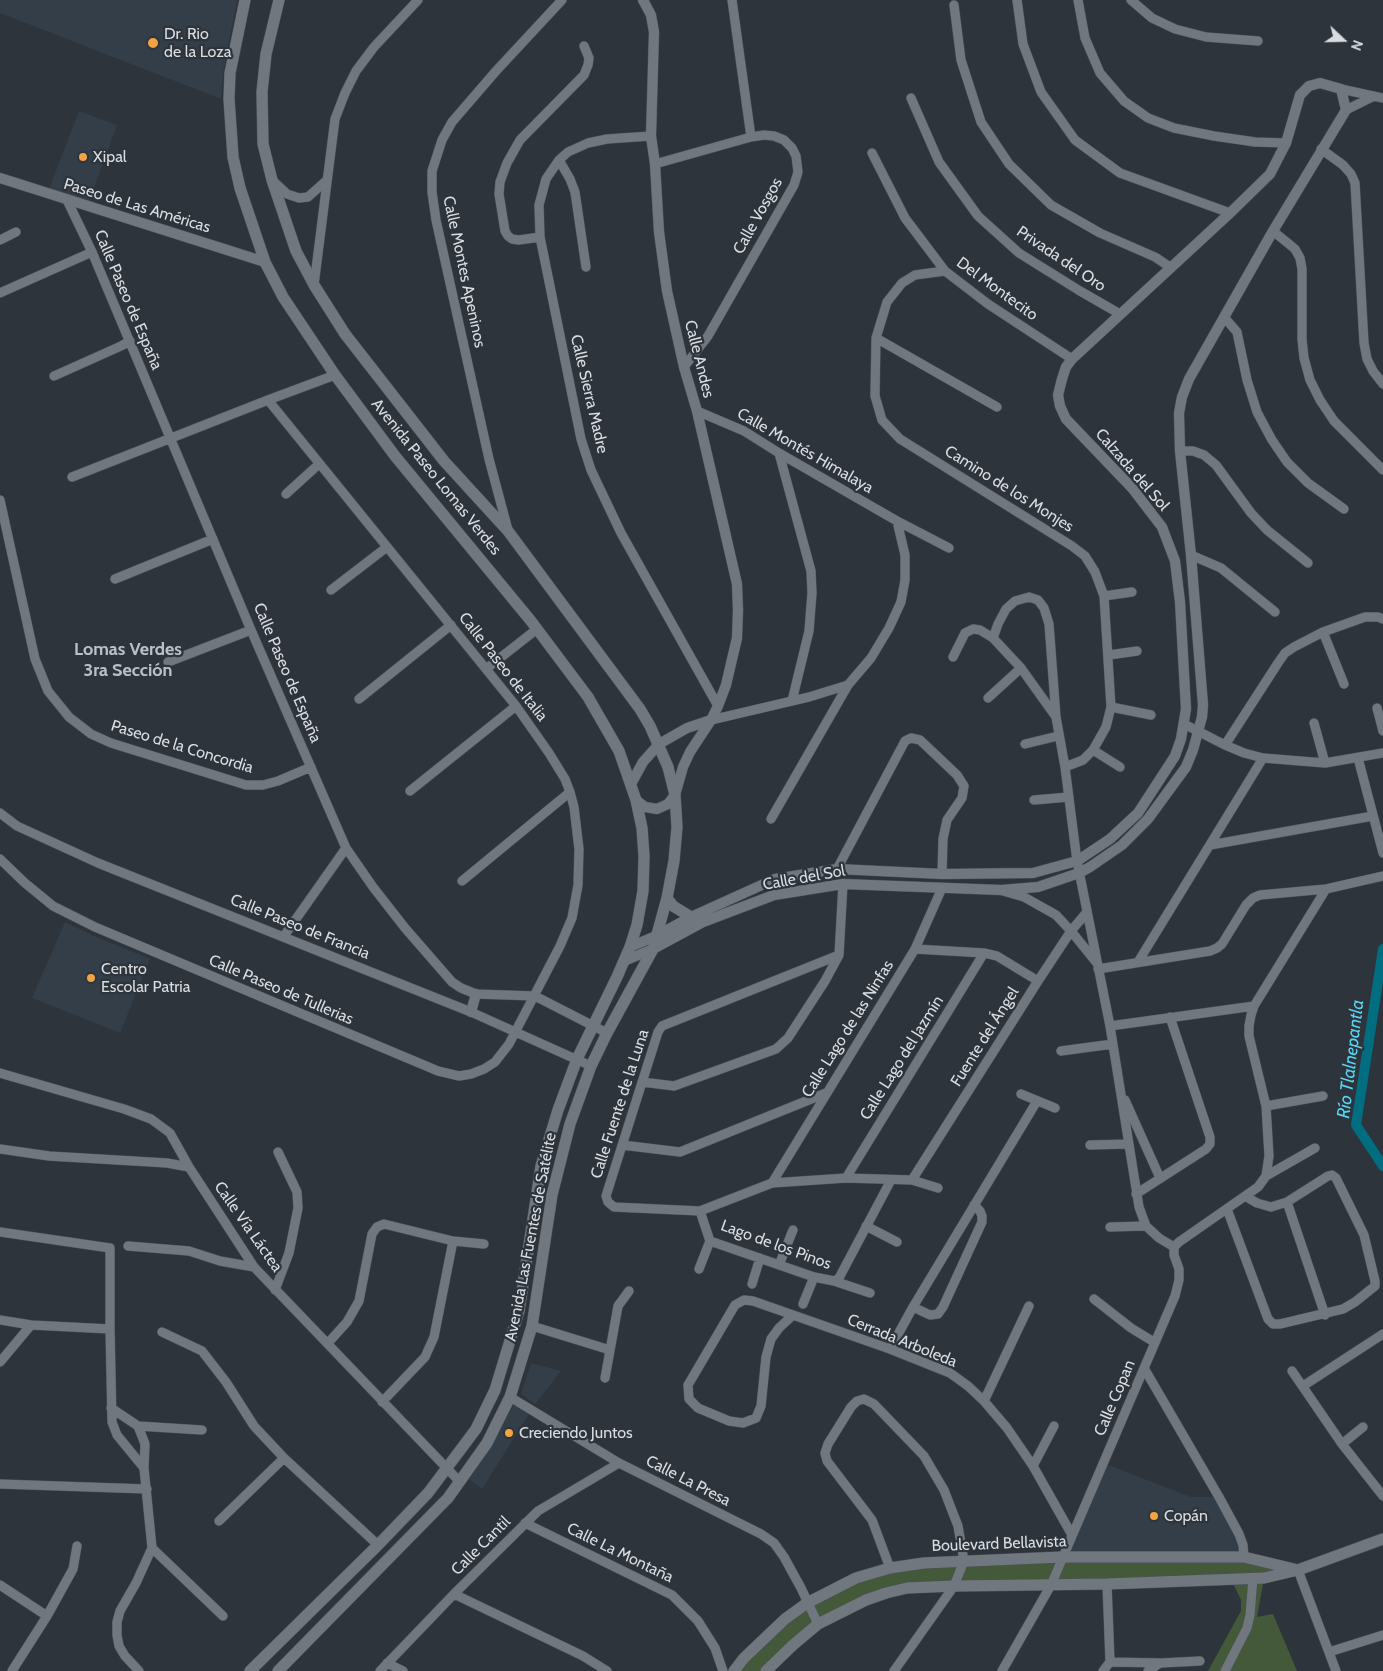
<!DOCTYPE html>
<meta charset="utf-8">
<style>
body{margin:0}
#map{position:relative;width:1383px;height:1671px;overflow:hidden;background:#2e343b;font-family:Cabin,sans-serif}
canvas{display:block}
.north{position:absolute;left:1318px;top:15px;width:50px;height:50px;-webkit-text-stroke:4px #2e343b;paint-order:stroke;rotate:111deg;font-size:14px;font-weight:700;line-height:20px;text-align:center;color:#d9dde2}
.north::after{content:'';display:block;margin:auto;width:18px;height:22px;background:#d9dde2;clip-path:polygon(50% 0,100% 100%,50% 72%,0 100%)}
</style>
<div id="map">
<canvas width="1383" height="1671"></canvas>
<div class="north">N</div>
</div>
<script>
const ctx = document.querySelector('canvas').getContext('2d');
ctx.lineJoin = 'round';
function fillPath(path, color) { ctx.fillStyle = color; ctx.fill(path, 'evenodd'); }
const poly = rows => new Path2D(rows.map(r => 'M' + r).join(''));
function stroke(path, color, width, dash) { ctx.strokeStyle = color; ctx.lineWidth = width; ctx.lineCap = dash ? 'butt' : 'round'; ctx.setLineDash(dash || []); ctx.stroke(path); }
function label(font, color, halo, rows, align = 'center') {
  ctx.font = font + ' Cabin,sans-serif'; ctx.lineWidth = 4.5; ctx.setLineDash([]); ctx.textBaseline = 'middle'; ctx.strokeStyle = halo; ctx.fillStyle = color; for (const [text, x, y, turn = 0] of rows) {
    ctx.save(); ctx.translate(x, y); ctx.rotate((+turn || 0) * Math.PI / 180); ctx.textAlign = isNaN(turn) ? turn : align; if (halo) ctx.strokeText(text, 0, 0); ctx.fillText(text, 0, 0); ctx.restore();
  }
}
fillPath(poly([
 [0,0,237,0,223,73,221,99,0,13],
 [79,111,117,125,89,201,49,189],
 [65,922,94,936,150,959,120,1033,32,998],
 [531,1363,561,1371,535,1404,521,1394],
 [514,1404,529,1414,482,1489,469,1479,491,1447],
 [1103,1463,1191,1497,1219,1497,1244,1557,1062,1557]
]), '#333e49');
fillPath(poly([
 [1244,1557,1298,1570,1264,1578,1257,1617,1273,1614,1297,1671,1208,1671,1241,1611,1241,1600,1231,1579,907,1588,839,1613,766,1671,734,1671,807,1603,890,1568]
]), '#44593a');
stroke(poly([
 [1383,949,1356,1125,1383,1166]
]), '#006d81', 10);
const minor = poly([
 [732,0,751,137],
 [1017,0,1023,44,1041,92,1075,140,1120,173,1230,213],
 [1078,0,1085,38,1100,73,1124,101,1148,118,1174,128,1214,136,1255,142,1286,143],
 [1131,0,1152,18,1175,29,1206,37,1258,41],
 [954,5,961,60,981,122,1009,164,1051,205,1100,233,1155,257,1170,267],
 [1341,89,1383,98],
 [911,98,939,162,978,216,1019,253,1080,291,1120,314],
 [1346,110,1374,96],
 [651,136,607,139,588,143,568,152,559,160,546,179,539,205,540,237,581,439,591,470,621,533,718,706],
 [1321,149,1343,165,1351,174,1355,183,1364,343,1367,359,1373,371,1383,384],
 [872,153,905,218,945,271,988,304,1072,359],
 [559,160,570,179,575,192,586,267],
 [655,164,751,137,764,135,774,136,784,140,792,148,796,156,798,172,794,185,708,336,684,367],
 [272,180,287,194,299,198,308,197,327,180],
 [67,200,92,252,251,630,346,848,373,887,405,928,452,982,461,988,476,994,535,996,607,1033],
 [1273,231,1295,249,1300,258,1302,269,1302,339,1304,358,1310,380,1320,400,1334,421,1383,470],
 [540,237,519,240,512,239,508,236,505,231,499,194,500,182,507,163,520,140,584,75,588,65,589,58,584,46],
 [0,240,16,232],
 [945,271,915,275,902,283,887,302,876,338,875,396,882,420,900,439,1072,546,1085,556,1095,572,1104,596,1111,707,1106,727,1093,750,1083,760,1065,767],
 [314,285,335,119,345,93,356,71,374,47,418,0],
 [0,293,92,252],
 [1224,317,1237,332,1247,380,1257,412,1272,440,1287,462,1308,483,1344,509],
 [876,338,997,407],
 [54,376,121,346,130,341],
 [697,411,744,431,779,453,897,521,949,548],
 [1180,451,1193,451,1204,455,1216,465,1251,513,1267,530,1308,563],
 [779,453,811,571,812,593,809,631,792,701],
 [72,477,268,400,335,375],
 [286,494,319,464],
 [0,500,35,659,48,691,69,717,91,734,111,743,246,785,263,785,278,781,311,767],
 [508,530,489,459,436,220,432,192,432,171,442,140,452,122,496,71,562,0],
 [1191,555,1221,568,1275,612],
 [115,579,213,539],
 [331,590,387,547],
 [1104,596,1132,592],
 [1323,632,1344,684],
 [1109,655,1137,651],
 [953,657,965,633,973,629,980,630,993,638],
 [168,662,251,630],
 [486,669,537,629],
 [988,698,1021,668],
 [359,699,451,625],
 [1111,707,1151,715],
 [1377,708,1383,731],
 [1056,717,1021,668,993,638,998,624,1006,609,1015,601,1029,597,1038,600,1044,608,1049,624,1056,717,1065,767,1077,861,1110,1026,1139,1207,1146,1226,1159,1238,1174,1247],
 [711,720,809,697,848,685,871,658,889,628,901,602,905,580,905,555,897,521],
 [1314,723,1325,763],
 [1184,724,1225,745,1244,753,1263,758,1325,763,1383,753],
 [1025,744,1058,736],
 [1225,745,1278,663,1285,653,1294,647,1323,632,1365,617,1378,617,1383,619],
 [1093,750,1120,767],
 [1358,758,1383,853],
 [410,791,516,706],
 [1034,800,1069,797],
 [0,813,17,826,98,863,471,1012,591,1066],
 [771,819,848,685],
 [1210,845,1373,816],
 [0,859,25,883,53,906,95,927,438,1071,459,1076,471,1074,484,1069,495,1062,509,1044,560,946,572,918,578,885,579,849,574,807,570,792,565,779,549,753,516,706,268,400],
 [837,869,905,741,911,738,920,740,957,775,964,786,962,798,947,820,943,839,942,874],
 [462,881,570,792],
 [1003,891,1024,897,1056,915,1071,931,1096,962],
 [284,936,346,848],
 [915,949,984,953,997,956,1038,981],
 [839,955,662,1026,658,1032,606,1196,608,1202,614,1207,700,1211,772,1183,846,1178,912,1180,938,1188],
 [1138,962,1263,758],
 [1098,969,1210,951,1217,948,1222,944,1246,905,1253,898,1260,895,1326,889,1383,876],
 [1110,1026,1254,1006],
 [1061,1051,1113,1044],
 [0,1073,124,1109,151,1119,170,1133,189,1167,254,1267,460,1482],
 [642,1082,674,1086,776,1049,788,1038,825,981,839,955,843,884],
 [1021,1094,1055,1108],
 [1125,1100,1160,1178],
 [1266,1106,1323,1096],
 [622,1145,680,1152,826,1093],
 [1090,1145,1129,1144],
 [0,1149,49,1156,167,1163,189,1167],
 [1266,1176,1315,1148],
 [846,1178,984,953],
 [912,1180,1038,981,1071,931,1087,912],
 [772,1183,915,949,942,888],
 [1136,1194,1206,1149,1210,1144,1210,1137,1170,1017],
 [1287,1202,1325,1315],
 [1227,1209,1268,1319,1273,1324,1280,1324,1343,1309,1355,1302,1375,1286,1375,1281,1364,1235,1336,1178,1332,1175,1328,1176,1287,1202,1271,1207,1257,1203,1245,1196],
 [700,1211,710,1241,814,1277,834,1281,870,1293],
 [866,1226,897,1242],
 [1110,1227,1146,1226],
 [0,1232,110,1248,110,1329,112,1422,117,1435,144,1468],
 [128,1246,189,1251,220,1261,254,1267],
 [1174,1247,1179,1242,1258,1187,1266,1176,1269,1156,1266,1106,1249,1036,1249,1026,1251,1015,1254,1006,1326,889],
 [779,1265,793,1230],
 [699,1269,710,1241],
 [834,1281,839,1278,891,1180],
 [752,1284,760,1258],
 [275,1290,289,1253,298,1208,297,1192,278,1152],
 [1094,1299,1131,1328,1154,1342],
 [803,1304,814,1277],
 [913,1307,930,1315,938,1314,943,1307,982,1222,982,1216,980,1211,974,1205],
 [793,1315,779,1328,771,1339,766,1357,761,1406,756,1418,743,1423,729,1421,698,1408,689,1399,688,1385,735,1305,744,1300,753,1301,793,1315,890,1349,950,1373,968,1386,984,1401,1007,1428,1033,1466,1072,1535],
 [0,1320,31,1325,110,1329],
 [532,1326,610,1350],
 [162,1332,202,1351,226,1382,254,1426,284,1458,378,1545],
 [328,1343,347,1322,359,1301,372,1234,377,1227,384,1224,453,1241,484,1244],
 [890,1349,913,1307,1037,1101],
 [0,1362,31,1325],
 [1144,1368,1219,1497,1239,1534,1243,1545,1244,1557],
 [1292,1371,1342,1444,1383,1496],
 [605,1378,618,1306,629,1291],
 [1303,1386,1383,1334],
 [510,1397,619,1463,761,1534,774,1543,784,1557,801,1588,818,1624],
 [984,1401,1029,1306],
 [382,1402,425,1357,434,1337,453,1241],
 [111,1408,138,1426,145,1444,144,1468,152,1548,136,1583,120,1611,117,1622,117,1635,119,1646,125,1656,139,1671],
 [138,1426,202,1430],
 [1342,1444,1363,1427],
 [1033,1466,1054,1426],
 [0,1484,147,1489],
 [219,1521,284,1458],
 [525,1523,672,1595,698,1621,715,1648,723,1671],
 [152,1548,223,1616],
 [890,1568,872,1520,827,1461,825,1453,828,1444,851,1407,857,1401,864,1399,874,1404,924,1456,944,1490,958,1526,964,1561,954,1586,894,1671],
 [1298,1570,1336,1671],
 [1107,1584,1110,1662],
 [0,1585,47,1616],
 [454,1594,583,1656,607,1671],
 [1329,1652,1383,1635],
 [387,1663,403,1671],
 [12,1671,47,1616,73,1569,77,1546],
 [380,1671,454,1594,538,1511,619,1463],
 [1002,1671,1051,1585,1175,1296,1179,1280,1179,1269,1174,1255,1174,1247],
 [1103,1671,1110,1662,1161,1663,1200,1661],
 [1148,1671,1160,1663],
 [1225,1671,1247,1628,1250,1615,1253,1578]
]);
const tertiary = poly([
 [0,178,265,262],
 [631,784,643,762,659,744,687,728,711,720],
 [636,800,645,807,657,809,668,804,675,795,683,767,690,752,711,720,718,706,726,685,737,638,738,610,737,584,697,411,684,367,667,291,659,232,655,164,651,136,654,32,651,15,643,0],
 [624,961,653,949,703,922,774,895,843,884,1001,890,1038,887,1079,873,1090,867,1122,845,1148,819,1186,767,1193,750,1202,717,1203,705,1191,555,1180,451,1179,413,1182,397,1189,379,1273,231,1346,110,1341,89,1320,83,1309,86,1300,95,1286,143,1270,174,1230,213,1072,359,1066,367,1062,379,1058,395,1060,406,1066,419,1132,488,1162,527,1175,561,1180,602,1186,709,1181,739,1175,756,1138,813,1110,839,1077,861,1033,873,942,874,837,869,775,879,691,917,658,935,630,947],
 [471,1012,476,994]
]);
const secondary = poly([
 [245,0,230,73,229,99,233,157,240,188,265,262,283,297,335,375,395,456,531,621,588,697,619,751,636,800,642,828,644,856,643,891,637,925,630,947,617,977,577,1059,558,1110,541,1166,519,1311,495,1390,476,1429,428,1493,378,1545,250,1671],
 [667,898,673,906,691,917],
 [278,1671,448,1498,487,1443,510,1397,532,1326,552,1195,570,1124,591,1066,607,1033,653,949,667,898,674,861,677,827,675,795,668,767,650,726,640,709,508,531,444,461,345,334,314,285,296,251,272,180,263,144,262,92,266,54,279,0],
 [734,1671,744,1658,785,1619,807,1603,856,1578,890,1568,924,1563,1062,1557,1244,1557,1294,1569],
 [766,1671,793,1645,818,1624,866,1600,886,1593,907,1588,954,1586,1107,1584,1264,1578,1298,1570,1383,1539]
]);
stroke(minor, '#4d5258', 10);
stroke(tertiary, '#4d5258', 11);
stroke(secondary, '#4d5258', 12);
stroke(minor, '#70777f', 9);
stroke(tertiary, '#70777f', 10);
stroke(secondary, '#70777f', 11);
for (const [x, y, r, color] of [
 [153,43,6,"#f3a442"],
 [83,157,5,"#f3a442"],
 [91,978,5,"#f3a442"],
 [509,1433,5,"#f3a442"],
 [1154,1516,5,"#f3a442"]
]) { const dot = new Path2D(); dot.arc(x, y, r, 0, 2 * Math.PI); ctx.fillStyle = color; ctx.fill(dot); stroke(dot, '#2e343b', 2); }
label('16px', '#d9dde2', '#2e343b', [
 ["Dr. Rio",164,34],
 ["de la Loza",164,52],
 ["Xipal",93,157],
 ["Centro",101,969],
 ["Escolar Patria",101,987],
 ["Creciendo Juntos",519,1433],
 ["Copán",1164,1516]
], 'left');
label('16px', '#d9dde2', '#2e343b', [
 ["Paseo de Las Américas",137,206,17],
 ["Calle Vosgos",758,216,-61],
 ["Privada del Oro",1061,259,34],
 ["Calle Montes Apeninos",464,272,78],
 ["Del Montecito",997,289,36],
 ["Calle Paseo de España",128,300,67],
 ["Calle Andes",699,359,76],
 ["Calle Sierra Madre",589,394,77],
 ["Calle Montés Himalaya",805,451,30],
 ["Calzada del Sol",1132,470,49],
 ["Avenida Paseo Lomas Verdes",436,477,51],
 ["Camino de los Monjes",1009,489,32],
 ["Calle Paseo de Italia",503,667,52],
 ["Calle Paseo de España",287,673,67],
 ["Paseo de la Concordia",182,747,17],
 ["Calle del Sol",804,878,-10],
 ["Calle Paseo de Francia",300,927,22],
 ["Calle Paseo de Tullerias",281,990,23],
 ["Calle Lago de las Ninfas",848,1029,-58],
 ["Fuente del Ángel",985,1037,-58],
 ["Calle Lago del Jazmín",902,1058,-58],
 ["Calle Fuente de la Luna",620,1104,-72],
 ["Calle Vía Láctea",248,1227,55],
 ["Avenida Las Fuentes de Satélite",531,1237,-79],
 ["Lago de los Pinos",776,1245,20],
 ["Cerrada Arboleda",902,1341,22],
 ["Calle Copan",1115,1398,-67],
 ["Calle La Presa",688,1481,27],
 ["Boulevard Bellavista",999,1544,-2],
 ["Calle Cantil",481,1546,-45],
 ["Calle La Montaña",620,1553,26]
]);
label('bold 18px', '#b8c0c8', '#2e343b', [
 ["Lomas Verdes",128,650],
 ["3ra Sección",128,671]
]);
label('italic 18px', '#56d5f4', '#2e343b', [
 ["Río Tlalnepantla",1351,1059,-83]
]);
</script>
